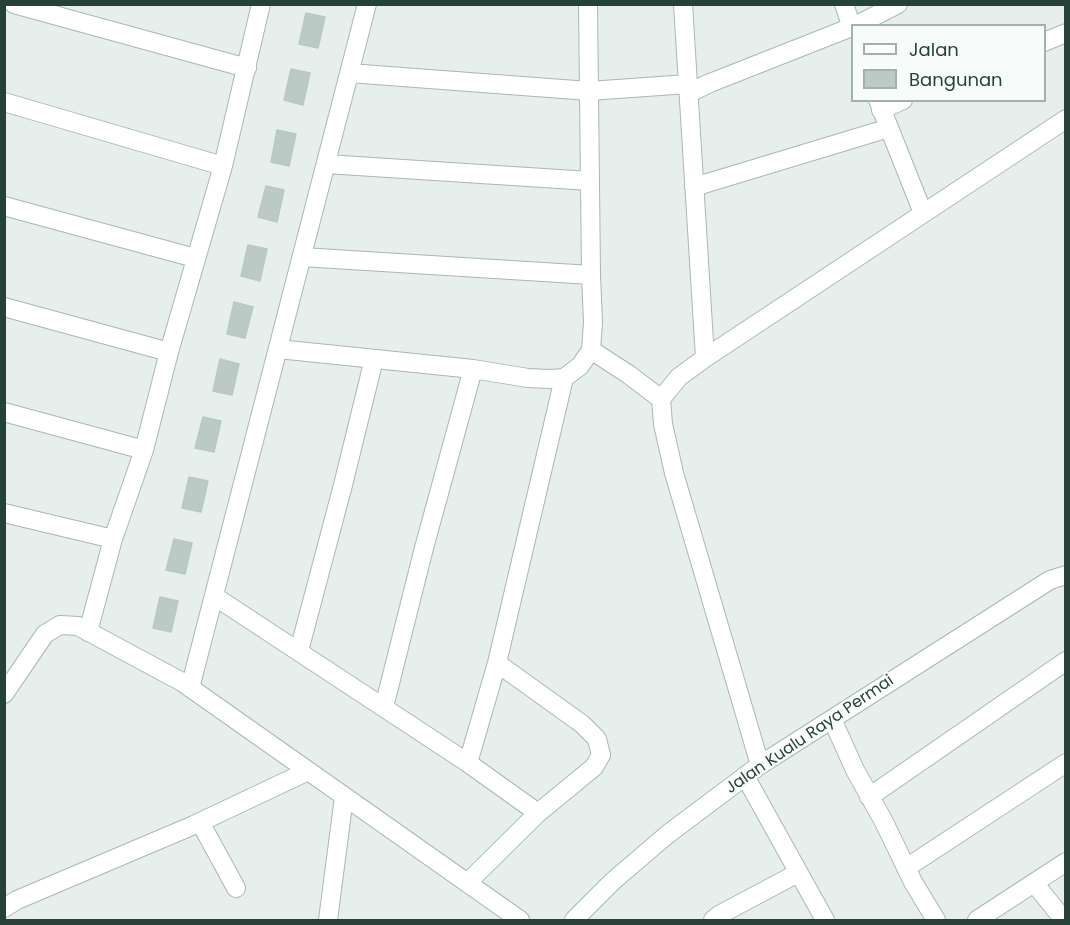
<!DOCTYPE html>
<style>
body{margin:0}
#map{position:relative;width:1070px;height:925px;overflow:hidden;background:#e6efeb;font-family:Poppins,sans-serif}
canvas{display:block}
.frame{position:absolute;inset:0;border:6px solid #24423a;pointer-events:none}
.legend{position:absolute;left:851px;top:24px;width:195px;height:78px;box-sizing:border-box;background:#f7fbf9;border:2px solid #a3b1ad;margin:0;padding:8px 10px;list-style:none;font-size:18px;color:#24423a}
.legend li{display:flex;align-items:center;gap:12px;height:30px}
.legend b{width:30px;border:2px solid #a3b1ad}
</style>
<div id="map">
<canvas width="1070" height="925"></canvas>
<div class="frame"></div>
<ul class="legend">
<li><b style="height:8px;background:#fff"></b>Jalan</li>
<li><b style="height:16px;background:#bbcac4"></b>Bangunan</li>
</ul>
</div>
<script>
const ctx = document.querySelector('canvas').getContext('2d');
ctx.lineJoin = 'round';
function fillPath(path, color) { ctx.fillStyle = color; ctx.fill(path, 'evenodd'); }
const poly = rows => new Path2D(rows.map(r => 'M' + r).join(''));
function stroke(path, color, width, dash) { ctx.strokeStyle = color; ctx.lineWidth = width; ctx.lineCap = dash ? 'butt' : 'round'; ctx.setLineDash(dash || []); ctx.stroke(path); }
function label(font, color, halo, rows, align = 'center') {
  ctx.font = font + ' Poppins,sans-serif'; ctx.lineWidth = 4.5; ctx.setLineDash([]); ctx.textBaseline = 'middle'; ctx.strokeStyle = halo; ctx.fillStyle = color; for (const [text, x, y, turn = 0] of rows) {
    ctx.save(); ctx.translate(x, y); ctx.rotate((+turn || 0) * Math.PI / 180); ctx.textAlign = isNaN(turn) ? turn : align; if (halo) ctx.strokeText(text, 0, 0); ctx.fillText(text, 0, 0); ctx.restore();
  }
}
const building = poly([
 [306,13,325,17,318,48,299,44,306,13],
 [291,69,310,73,303,105,284,100,291,69],
 [277,130,296,134,289,166,271,162,277,130],
 [266,186,284,190,277,222,258,217,266,186],
 [248,245,267,249,260,281,241,276,248,245],
 [234,302,253,307,245,338,227,334,234,302],
 [220,359,239,364,232,395,213,391,220,359],
 [203,417,221,421,214,452,195,448,203,417],
 [189,477,208,481,201,512,182,508,189,477],
 [174,539,192,543,185,574,166,570,174,539],
 [160,597,178,601,171,632,153,628,160,597]
]);
fillPath(building, '#bbcac4');
stroke(building, '#b8c9c2', 1.5);
const street = poly([
 [14,4,247,68],
 [588,4,591,275,593,323,591,350,628,374,661,399],
 [683,4,705,358],
 [844,4,852,28],
 [855,26,898,4],
 [1044,42,1066,33],
 [349,73,589,91,688,84],
 [689,93,710,83,852,27],
 [878,100,923,213],
 [4,102,223,166],
 [881,110,903,100],
 [326,164,590,181],
 [694,187,889,128],
 [4,206,195,258],
 [302,257,591,275],
 [4,307,169,352],
 [278,349,473,369,528,378,550,379,564,378],
 [4,412,144,450],
 [4,513,113,539],
 [214,596,468,763,538,813],
 [88,632,113,539,144,450,169,352,223,166,261,4],
 [299,651,343,485,374,359],
 [190,688,367,4],
 [4,694,45,634,60,625,78,626,182,682,520,920],
 [384,707,424,548,473,369],
 [832,719,855,770,884,822,913,882,936,920],
 [468,763,497,663,564,378,580,366,591,350],
 [760,765,674,473,663,424,661,399,679,377,705,358,1066,119],
 [745,776,825,920],
 [869,797,1066,661],
 [200,822,236,888],
 [906,868,1066,763],
 [467,883,538,813,594,767,601,755,597,739,582,724,497,663],
 [1034,883,1064,920],
 [4,908,17,900,194,825,308,771],
 [328,920,344,797],
 [574,920,613,881,668,834,760,765,1050,580,1066,575],
 [713,920,719,915,798,873],
 [977,920,1066,862]
]);
stroke(street, '#a8b8b2', 20);
stroke(street, '#fff', 18);
label('16px', '#24423a', '#f7fbf9', [
 ["Jalan Kualu Raya Permai",810,735,-34]
]);
</script>
